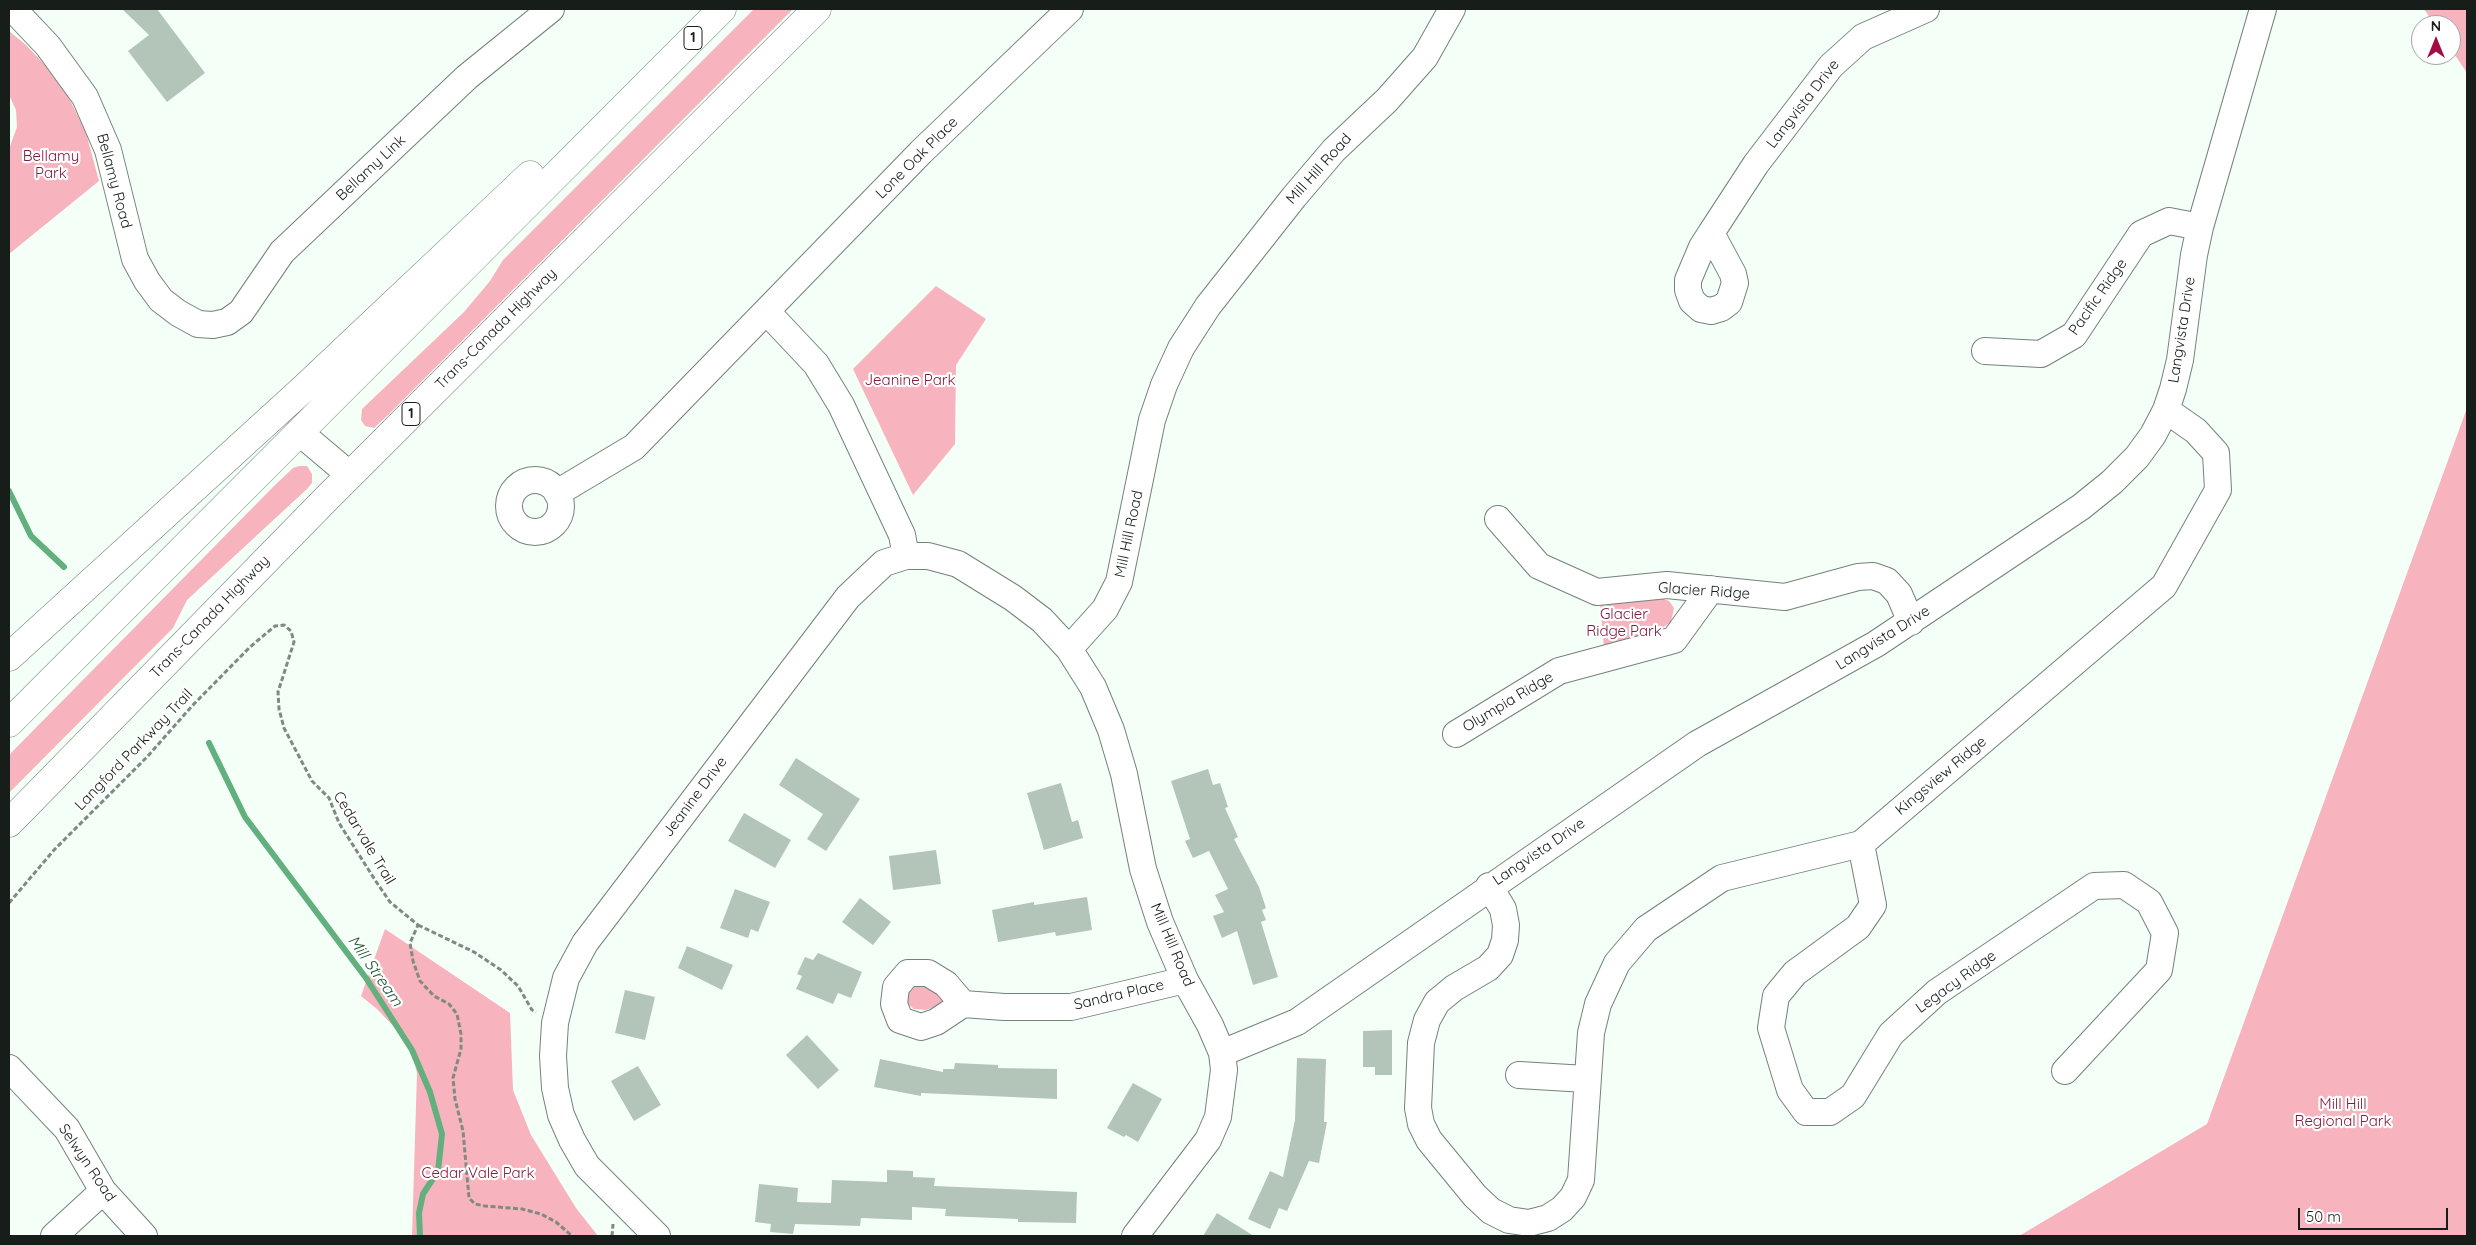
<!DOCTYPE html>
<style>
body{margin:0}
#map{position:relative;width:2476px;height:1245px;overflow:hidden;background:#f4fff7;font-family:Quicksand,sans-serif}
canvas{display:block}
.frame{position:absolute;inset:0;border:10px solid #171d19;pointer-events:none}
.north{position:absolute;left:2411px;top:15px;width:50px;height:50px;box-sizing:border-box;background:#fff;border:1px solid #a2a5a3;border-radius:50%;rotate:0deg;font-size:14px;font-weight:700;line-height:20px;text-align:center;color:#171d19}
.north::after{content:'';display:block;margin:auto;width:18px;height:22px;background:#a40c46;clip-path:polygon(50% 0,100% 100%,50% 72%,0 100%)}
.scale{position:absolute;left:2298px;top:1208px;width:150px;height:22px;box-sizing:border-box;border:2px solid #171d19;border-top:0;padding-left:6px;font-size:15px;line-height:18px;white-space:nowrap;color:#171d19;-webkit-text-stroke:4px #fff;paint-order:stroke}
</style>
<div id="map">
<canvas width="2476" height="1245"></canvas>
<div class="frame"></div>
<div class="north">N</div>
<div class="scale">50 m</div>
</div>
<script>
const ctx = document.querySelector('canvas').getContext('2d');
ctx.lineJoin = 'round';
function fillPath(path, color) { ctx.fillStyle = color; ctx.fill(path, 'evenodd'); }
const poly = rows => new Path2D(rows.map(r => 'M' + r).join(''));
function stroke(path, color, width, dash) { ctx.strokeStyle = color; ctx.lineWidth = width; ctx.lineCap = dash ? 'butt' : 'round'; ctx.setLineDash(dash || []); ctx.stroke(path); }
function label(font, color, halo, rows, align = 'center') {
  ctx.font = font + ' Quicksand,sans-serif'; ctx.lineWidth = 4.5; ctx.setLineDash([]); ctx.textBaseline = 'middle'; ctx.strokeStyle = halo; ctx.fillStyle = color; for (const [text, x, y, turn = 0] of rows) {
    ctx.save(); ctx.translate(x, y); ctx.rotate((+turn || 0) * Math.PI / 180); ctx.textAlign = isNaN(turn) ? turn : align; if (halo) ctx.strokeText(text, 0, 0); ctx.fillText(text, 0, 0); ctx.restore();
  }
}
fillPath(poly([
 [754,9,793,9,388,415,374,428,365,426,361,420,362,409,464,312,490,281,503,260],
 [2424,9,2467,9,2467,73,2451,49,2451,25,2435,25],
 [9,31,26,45,44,64,69,98,86,133,99,181,9,254,9,149,17,127,16,110,9,95],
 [936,286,986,319,956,365,955,444,913,495,853,369],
 [2467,408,2467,1236,2019,1236,2207,1124],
 [299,466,307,466,312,474,312,483,308,488,187,600,173,628,9,793,9,755,274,486,293,468],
 [1660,598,1669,601,1674,608,1671,622,1655,633,1604,648,1600,601],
 [385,929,510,1013,513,1090,531,1135,576,1208,598,1236,412,1236,417,1073,411,1051,398,1031,377,1009,361,996],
 [913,985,928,986,945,997,945,1003,926,1010,914,1009,908,1004,906,998]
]), '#f7b3be');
stroke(poly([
 [9,491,31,536,64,567],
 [209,743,245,817,366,978,412,1050,430,1092,442,1134,438,1171,423,1194,419,1213,420,1236]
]), '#61b07e', 6);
fillPath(poly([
 [122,9,157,9,205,73,167,102,128,51,149,35],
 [796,758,860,799,826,851,807,839,823,814,779,785],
 [1208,769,1213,785,1220,783,1228,807,1225,808,1238,837,1234,839,1259,887,1266,908,1262,910,1266,920,1261,922,1278,977,1253,985,1237,931,1222,938,1213,916,1224,912,1215,895,1228,889,1209,851,1193,858,1185,841,1190,839,1171,781],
 [1061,783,1072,822,1078,820,1083,838,1044,850,1027,793],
 [744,813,791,840,775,868,728,841],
 [936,850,941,884,893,890,889,856],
 [735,889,770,902,758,932,751,929,748,938,720,928],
 [1087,897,1092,930,1056,936,1055,932,998,942,992,910,1034,902,1034,905],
 [860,898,891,922,873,945,842,922],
 [687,946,733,965,722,990,678,968],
 [818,953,862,972,851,998,838,993,833,1004,796,989,802,976,797,974,805,957,813,960],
 [625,990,655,997,645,1040,615,1033],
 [1392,1030,1392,1075,1375,1075,1375,1067,1363,1067,1363,1031],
 [807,1035,839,1070,818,1089,786,1055],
 [1297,1058,1326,1059,1324,1122,1327,1122,1319,1163,1309,1161,1287,1211,1279,1208,1270,1229,1248,1219,1270,1171,1283,1177,1295,1120],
 [880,1059,943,1072,943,1069,954,1069,955,1063,998,1065,998,1068,1057,1069,1057,1099,921,1093,921,1096,874,1087],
 [638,1066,661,1105,634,1121,611,1081],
 [1133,1083,1162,1099,1138,1142,1126,1135,1124,1137,1107,1128],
 [887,1170,913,1171,913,1177,935,1178,934,1186,1077,1192,1076,1223,1018,1222,1018,1219,945,1216,946,1209,912,1207,912,1220,861,1218,860,1226,795,1224,793,1234,770,1232,771,1224,755,1222,759,1184,798,1188,797,1202,831,1203,832,1180,887,1182],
 [1217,1213,1254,1236,1203,1236]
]), '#b3c5b8');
const minor = poly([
 [13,9,48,46,85,97,108,150,135,259,147,281,161,300,178,313,198,324,213,325,227,322,241,312,282,252,467,77,551,9],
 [1711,233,1756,164,1831,66,1863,37,1926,9],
 [1711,233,1733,274,1735,283,1729,302,1721,308,1711,311,1701,309,1692,301,1688,290,1688,280,1702,247,1711,233],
 [767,312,816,364,841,405,902,535,906,556],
 [1985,351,2041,354,2074,335,2141,234,2169,221,2200,227],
 [299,432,350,475],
 '509 506a26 26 0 1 1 52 0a26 26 0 1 1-52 0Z',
 [557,493,634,447,921,152,1070,9],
 [1498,519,1539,566,1597,592,1667,585,1785,597,1858,577,1873,576,1887,581,1899,594,1911,622],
 [1456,734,1559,671,1674,640,1711,589],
 [1861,844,1873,905,1858,927,1795,973,1776,996,1771,1028,1790,1090,1806,1112,1830,1112,1853,1096,1891,1034,1937,992,2094,886,2124,885,2149,902,2165,933,2159,970,2065,1071],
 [1489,886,1503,909,1506,925,1505,940,1500,955,1488,968,1454,988,1437,1002,1427,1020,1421,1043,1418,1108,1421,1124,1429,1140,1475,1196,1491,1211,1509,1220,1529,1223,1548,1218,1562,1209,1573,1197,1581,1180,1591,1033,1598,1004,1617,963,1646,929,1722,878,1861,844,2164,586,2218,490,2216,453,2196,431,2166,410],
 [963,1004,936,1022,921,1027,900,1020,894,1004,896,987,908,973,928,973,946,984,963,1004,1004,1007,1071,1007,1185,980],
 [1222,1053,1297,1022,1697,744,1876,644,2081,507,2112,482,2137,457,2153,435,2166,410,2173,389,2180,360,2194,255,2200,227,2263,9],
 [9,1068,67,1129,103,1191,144,1236],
 [1519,1075,1586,1079],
 [54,1236,103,1191],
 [657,1236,587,1166,572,1140,561,1115,555,1088,553,1056,555,1023,566,978,585,943,848,597,884,563,906,556,928,556,958,564,1013,598,1042,620,1069,649],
 [1135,1236,1208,1140,1218,1117,1224,1070,1222,1053,1210,1025,1185,980,1160,922,1143,869,1124,774,1111,730,1093,687,1069,649,1105,609,1119,582,1152,420,1164,385,1181,348,1208,306,1294,197,1334,150,1387,100,1425,57,1452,9]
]);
const highway = poly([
 [9,657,302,390,530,175],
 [9,723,722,9],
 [9,823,327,498,817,9]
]);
stroke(minor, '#738378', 28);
stroke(highway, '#738378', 29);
stroke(poly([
 [9,903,54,850,147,757,192,706,250,647,275,626,284,625,291,631,294,642,278,692,279,709,284,728,312,781,329,798,339,823,375,880,390,902,418,925,410,943,413,961,420,981,434,996,449,1004,457,1014,461,1034,461,1049,453,1078,455,1099,463,1131,469,1198,475,1204,485,1206,522,1209,541,1214,556,1222,572,1236],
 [418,925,474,952,501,970,518,986,532,1010,536,1012],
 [612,1236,613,1224]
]), '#818983', 3, [5, 2.5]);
stroke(minor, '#fff', 26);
stroke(highway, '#fff', 28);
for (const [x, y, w] of [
 [693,38,18],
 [411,414,18]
]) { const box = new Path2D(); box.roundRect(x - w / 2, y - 11.5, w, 23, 4); ctx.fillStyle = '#fff'; ctx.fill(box); stroke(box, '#171d19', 1); }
label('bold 14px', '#171d19', null, [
 ["1",693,38],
 ["1",411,414]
]);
label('15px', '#171d19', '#fff', [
 ["Langvista Drive",1803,104,-52],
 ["Lone Oak Place",917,158,-45],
 ["Bellamy Link",371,168,-43],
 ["Mill Hill Road",1319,169,-48],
 ["Bellamy Road",114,181,75],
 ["Pacific Ridge",2098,297,-55],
 ["Trans-Canada Highway",496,329,-45],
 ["Langvista Drive",2182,330,-81],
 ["Mill Hill Road",1129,534,-78],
 ["Glacier Ridge",1704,591,4],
 ["Trans-Canada Highway",210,617,-46],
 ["Langvista Drive",1883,638,-32],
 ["Olympia Ridge",1508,702,-31],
 ["Langford Parkway Trail",134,750,-46],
 ["Kingsview Ridge",1941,776,-40],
 ["Jeanine Drive",695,797,-53],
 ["Cedarvale Trail",364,838,59],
 ["Langvista Drive",1539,852,-34],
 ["Mill Hill Road",1172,945,67],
 ["Legacy Ridge",1956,982,-36],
 ["Sandra Place",1119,995,-13],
 ["Selwyn Road",87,1163,56]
]);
label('15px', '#811a3b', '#fff', [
 ["Bellamy",51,156],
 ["Park",51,173],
 ["Jeanine Park",910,380],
 ["Glacier",1624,614],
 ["Ridge Park",1624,631],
 ["Mill Hill",2343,1104],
 ["Regional Park",2343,1121],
 ["Cedar Vale Park",478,1173]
]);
label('italic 16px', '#1e5836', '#fff', [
 ["Mill Stream",375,971,55]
]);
</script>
